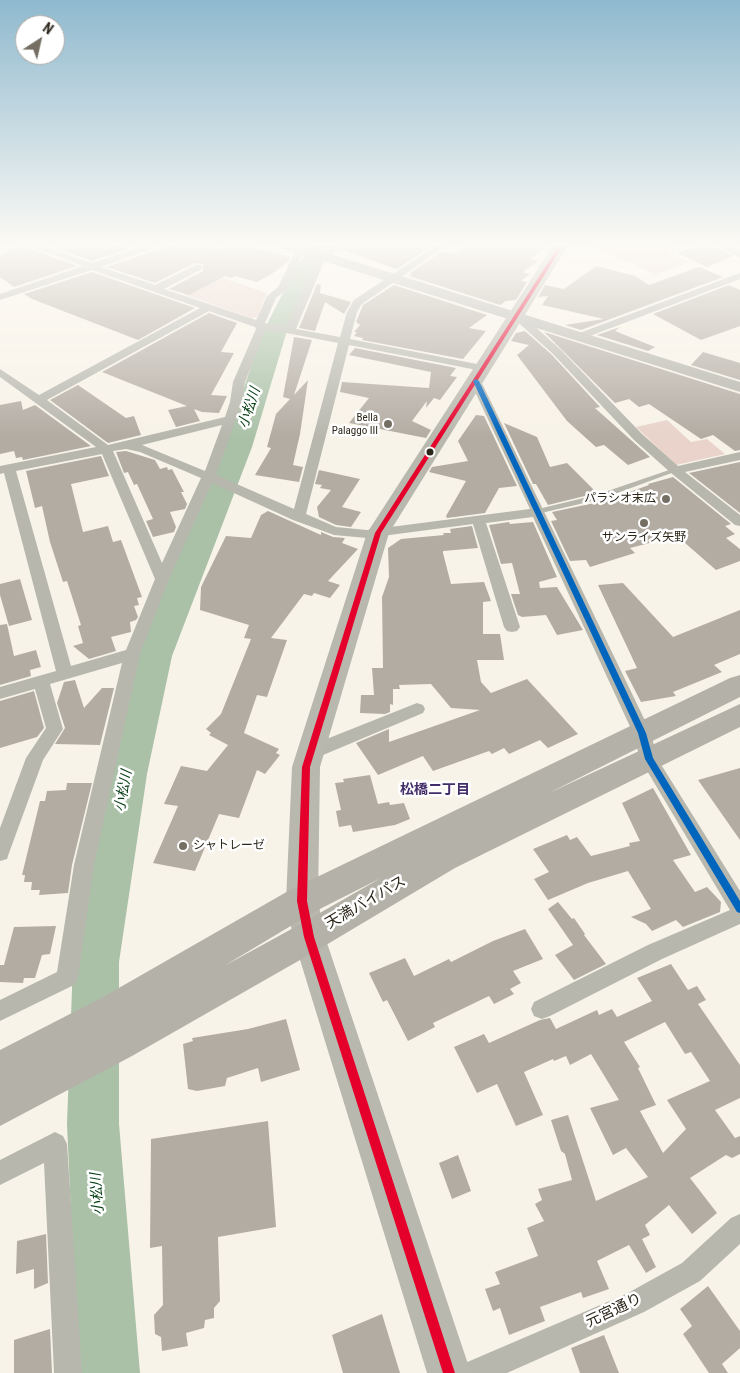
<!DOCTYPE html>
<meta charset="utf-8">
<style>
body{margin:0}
#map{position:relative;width:740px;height:1373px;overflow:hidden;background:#f8f3e8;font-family:"Roboto Condensed",sans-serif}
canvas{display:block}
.north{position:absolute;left:15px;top:15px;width:50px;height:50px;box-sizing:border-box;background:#fff;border:1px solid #aba9a4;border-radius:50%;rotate:35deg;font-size:14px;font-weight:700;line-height:20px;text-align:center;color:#2d271b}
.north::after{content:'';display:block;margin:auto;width:18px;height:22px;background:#746e63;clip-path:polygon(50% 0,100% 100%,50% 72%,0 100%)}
</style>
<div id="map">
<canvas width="740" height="1373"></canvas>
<div class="north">N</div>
</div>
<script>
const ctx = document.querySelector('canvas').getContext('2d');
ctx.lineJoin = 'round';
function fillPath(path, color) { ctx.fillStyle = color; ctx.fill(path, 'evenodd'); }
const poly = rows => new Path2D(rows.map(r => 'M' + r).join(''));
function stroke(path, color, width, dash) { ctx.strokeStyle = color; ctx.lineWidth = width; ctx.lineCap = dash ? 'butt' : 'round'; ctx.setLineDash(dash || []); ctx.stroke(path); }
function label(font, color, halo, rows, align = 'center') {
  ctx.font = font + ' "Roboto Condensed","Noto Sans JP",sans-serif'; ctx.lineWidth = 5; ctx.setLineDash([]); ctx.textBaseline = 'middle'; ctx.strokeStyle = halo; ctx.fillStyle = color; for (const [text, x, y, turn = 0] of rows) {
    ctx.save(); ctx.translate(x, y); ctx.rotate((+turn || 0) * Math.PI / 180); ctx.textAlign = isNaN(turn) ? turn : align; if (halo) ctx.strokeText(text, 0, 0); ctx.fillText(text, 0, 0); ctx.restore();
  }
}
fillPath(poly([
 [587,244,675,244,678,245,665,251,689,262,655,275,628,261,584,245],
 [217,276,267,293,257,317,251,318,183,294],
 [667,420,691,442,707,439,725,454,676,465,636,427]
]), '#e9d3cb');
fillPath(poly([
 [312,244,333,244,316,268,286,334,252,447,172,656,147,774,119,962,119,1124,140,1373,78,1373,67,1124,73,962,107,774,136,656,224,447,262,334,296,267,312,244]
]), '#aac1a8');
fillPath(poly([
 [45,244,113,244,128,249,92,261],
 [175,244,191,248,199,244,218,250,231,244,239,244,290,257,288,262,277,270,278,270,257,282,235,276,232,278,225,276,189,295,169,289,203,271,203,264,195,263,155,283,107,267],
 [344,244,419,244,429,248,397,269,339,249],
 [469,244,549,244,530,259,538,261,523,272,530,274,521,281,527,282,516,300,506,301,500,305,409,276,412,274,410,273,441,252,450,253,457,252],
 [23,245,23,246,77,266,14,287,0,277,0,255],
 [703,245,714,248,719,248,733,256,707,267,677,253],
 [596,266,635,276,649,285,699,267,723,277,581,330,565,325,604,319,542,305,548,296,538,297,545,285,564,289],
 [92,272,195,308,138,340,32,299,24,294],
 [317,284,321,285,320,293,351,302,344,314,325,302,315,331,299,328],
 [394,285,487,315,469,328,486,331,463,359,362,340,363,338,354,336,357,332,354,332,360,325,356,322,363,305],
 [729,285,740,290,740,326,701,340,653,314],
 [209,313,237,323,221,352,234,353,211,395,227,396,219,413,202,412,194,409,200,421,176,427,168,410,187,406,102,372],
 [620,327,615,331,655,347,648,351,597,335],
 [525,331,552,355,600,407,595,408,650,457,628,465,604,445,596,447,567,421,517,355,529,345,511,341,516,333],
 [544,332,740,394,740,450,735,451,713,435,701,439,649,404,639,407,629,399,615,403],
 [294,337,312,340,294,395,308,380,300,434,293,465,303,467,299,482,255,475,271,448,267,447,276,414,290,399,283,397],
 [355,348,456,368,450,376,457,377,440,400,434,398,426,408,427,401,412,421,431,430,426,438,349,423,369,398,340,392,342,382,429,388,431,372,349,355],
 [703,352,740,363,740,380,691,365],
 [78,385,126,418,134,416,141,435,108,443,50,400],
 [21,401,23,410,35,405,91,446,23,460,22,457,16,458,14,451,0,454,0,405],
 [476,415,484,416,517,486,499,488,485,513,447,518,446,516,466,481,429,472,432,467,468,461,458,441],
 [504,423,537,437,550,467,567,463,597,493,548,505,536,484,533,484],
 [126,451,155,460,160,469,167,467,168,470,172,469,184,492,181,492,187,504,185,509,170,512,176,527,174,532,153,537,146,521,153,519,137,484,134,485,128,472,124,473,116,452],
 [101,456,109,476,71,484,83,532,108,526,113,542,121,540,142,597,137,598,139,605,134,606,138,617,136,620,130,622,131,632,111,637,116,651,89,659,73,646,83,643,78,626,81,625,67,581,63,582,50,542,42,506,35,508,26,471],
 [740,462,740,513,689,473],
 [319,470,360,479,342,507,361,512,351,527,336,525,319,517,317,507,331,490,320,488,322,485,315,484],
 [673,477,731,524,725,526,735,534,726,538,740,549,740,561,716,570,677,536,630,548,635,553,590,567,586,560,570,561,551,521,557,520,552,512,604,501,649,485,648,484],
 [268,511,321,535,321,532,333,537,345,538,342,543,358,549,328,581,340,585,330,598,314,593,312,596,304,594,271,638,287,640,267,697,257,695,244,733,279,749,276,753,280,755,265,774,257,770,239,818,219,814,195,871,153,863,178,806,164,804,181,766,207,771,228,745,209,735,211,733,206,729,221,714,251,639,244,638,249,625,200,610,201,587,226,536,251,538,261,515],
 [509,522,510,524,533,522,557,577,539,582,540,588,557,587,583,630,557,635,546,615,522,617,518,615,511,594,520,594,512,563,501,564,489,525],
 [472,526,478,548,443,551,443,553,451,584,484,582,491,601,483,602,483,634,500,634,504,660,477,660,481,682,491,693,527,679,578,734,548,748,540,740,509,754,504,748,492,754,489,751,433,771,423,756,378,775,356,743,389,729,389,742,480,710,451,708,431,684,399,685,400,689,393,689,393,705,390,704,390,712,385,714,360,713,361,695,374,695,372,668,383,668,382,597,389,577,388,548,401,539,444,535,443,533,451,533,450,529],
 [20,579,32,620,9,626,0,595,0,584],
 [623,583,673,637,740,610,740,654,714,665,722,672,673,692,676,696,641,702,625,671,637,668,598,585],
 [7,624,14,656,36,650,41,667,30,670,31,676,0,685,0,625],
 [75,680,84,708,102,688,114,688,100,745,55,744,65,728,57,703,64,682],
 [34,691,44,728,37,737,0,748,0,701],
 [740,768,740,840,698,780],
 [370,775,378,804,389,802,390,805,404,803,410,819,395,825,353,832,351,825,339,827,336,811,341,810,335,783,344,782,343,779],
 [67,783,92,783,72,865,68,893,39,895,40,890,31,890,32,882,24,882,25,875,22,875,40,801,45,801,47,791,66,790],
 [653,788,691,855,673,860,695,892,707,887,721,902,720,912,683,927,676,920,652,931,646,924,631,917,651,909,628,871,588,883,548,900,534,879,549,872,533,849,567,835,570,840,577,837,591,856,630,846,629,843,640,841,622,803],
 [558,902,572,919,574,918,585,934,584,935,606,964,574,980,555,955,573,945,548,909],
 [56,926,50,954,42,955,35,978,24,978,23,983,0,982,0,965,4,965,14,927],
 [525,929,543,959,513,971,521,983,510,989,514,994,494,1004,489,996,433,1023,435,1027,408,1041,387,1000,383,1002,369,973,405,958,414,976,449,959,451,962,493,941],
 [671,964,688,990,697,986,706,1000,698,1004,740,1065,740,1098,715,1110,735,1138,740,1136,740,1154,732,1158,726,1155,690,1178,717,1213,692,1234,669,1205,645,1225,650,1235,642,1239,656,1267,646,1273,629,1245,597,1261,609,1289,583,1298,581,1292,540,1307,545,1321,509,1335,500,1308,493,1311,485,1289,500,1284,495,1272,538,1256,527,1228,544,1221,535,1204,542,1200,538,1189,572,1180,565,1154,561,1151,551,1120,568,1115,596,1201,648,1177,626,1148,613,1155,590,1108,619,1100,591,1054,570,1065,566,1056,554,1061,553,1059,524,1072,543,1115,516,1126,497,1084,477,1093,454,1047,484,1034,489,1043,540,1020,550,1018,556,1029,597,1010,599,1015,612,1009,617,1017,652,1001,637,978],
 [665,1022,685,1054,691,1052,710,1081,667,1100,686,1129,663,1153,640,1111,656,1105,638,1068,640,1067,624,1042],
 [286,1019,300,1070,261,1082,258,1068,227,1078,225,1086,197,1091,188,1089,183,1044,193,1041,192,1038,248,1029],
 [268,1121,276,1227,218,1237,220,1301,214,1308,214,1318,205,1320,204,1328,186,1333,188,1346,162,1351,161,1337,155,1334,154,1315,163,1305,162,1246,150,1248,151,1139],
 [458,1155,471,1191,452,1199,439,1163],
 [46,1234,48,1283,34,1289,34,1269,16,1274,17,1241],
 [708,1286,740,1331,740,1348,722,1364,728,1373,709,1373,683,1334,692,1326,680,1309],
 [382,1314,400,1373,343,1373,332,1335],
 [50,1329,52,1373,14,1373,14,1340],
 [604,1335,619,1373,580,1373,571,1348]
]), '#b3aca3');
fillPath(poly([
 [675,468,677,469,677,471,601,499,537,514,533,512,534,510,596,495,675,468]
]), '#b7b7ae');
fillPath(poly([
 [24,244,38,244,92,263,150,244,164,244,101,267,155,285,196,265,202,265,202,269,164,289,256,320,267,296,278,287,295,252,302,244,311,244,302,255,287,289,276,298,265,323,286,327,315,261,332,244,342,244,324,262,296,329,340,337,347,312,354,300,438,244,449,244,362,304,357,312,350,339,482,365,488,368,482,371,349,345,306,514,336,527,367,530,530,509,470,381,476,378,480,379,651,733,657,758,740,891,740,924,662,959,550,1016,542,1019,534,1016,531,1009,534,1002,648,945,730,910,640,759,633,733,533,517,486,523,520,627,517,631,512,632,507,631,504,627,473,524,367,538,334,535,293,520,212,483,169,579,140,654,94,865,78,978,74,985,0,1021,0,1000,57,972,74,865,122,663,50,684,63,729,43,760,9,853,7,859,0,861,0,828,26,758,46,728,35,689,0,699,0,687,56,671,4,473,0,474,0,466,96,447,0,377,0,369,39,395,200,308,92,270,0,300,0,294,83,266,24,244],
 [209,311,255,327,256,329,233,382,230,402,225,417,108,445,47,400,209,311],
 [266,329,338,343,294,509,216,475,242,402,245,382,266,329],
 [222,425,205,471,142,445,222,425],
 [126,449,140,452,201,478,162,563,113,451,126,449],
 [102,454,155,579,126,650,71,666,16,471,102,454],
 [716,244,727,244,740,251,740,258,716,244],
 [740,273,740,279,582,339,574,339,573,337,574,335,740,273],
 [516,312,520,313,561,350,642,434,678,466,740,452,740,460,685,472,740,515,740,526,735,525,671,473,634,440,553,354,512,317,511,315,516,312],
 [417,703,423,705,425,709,423,713,316,758,310,760,304,758,301,753,304,748,417,703],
 [55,1132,63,1136,67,1144,82,1373,54,1373,44,1163,0,1185,0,1160,55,1132],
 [740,1214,740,1244,700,1281,644,1312,507,1373,461,1373,465,1363,626,1294,682,1263,731,1218,740,1214]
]), '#b7b7ae');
fillPath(poly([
 [278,244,299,244,740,382,740,392,279,247,278,244]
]), '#b6b5ac');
fillPath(poly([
 [554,244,569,244,389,533,320,767,318,901,325,937,471,1373,427,1373,293,937,286,901,292,767,367,533,554,244]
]), '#b9b8ae');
fillPath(poly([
 [740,675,740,697,549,793,740,704,740,727,455,868,321,948,132,1056,0,1126,0,1050,103,997,290,890,730,678,740,675],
 [381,878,297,926,224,966,314,912,381,878]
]), '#b4b2a8');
fillPath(poly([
 [560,244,564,244,381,533,310,767,307,901,314,937,455,1373,443,1373,304,937,297,901,302,767,375,533,560,244]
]), '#e4002b');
fillPath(poly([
 [476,379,479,381,646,733,653,758,740,901,740,913,737,912,645,759,638,733,473,381,476,379]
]), '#0065bd');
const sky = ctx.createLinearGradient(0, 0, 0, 437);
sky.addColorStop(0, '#8fb9ce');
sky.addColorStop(0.56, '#fcfaf5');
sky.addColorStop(1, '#fcfaf500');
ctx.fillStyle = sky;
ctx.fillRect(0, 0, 740, 437);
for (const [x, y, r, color] of [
 [388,424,5,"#746e63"],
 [430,452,4.5,"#2d271b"],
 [666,499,5,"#746e63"],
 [644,523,5,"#746e63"],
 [183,846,5,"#746e63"]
]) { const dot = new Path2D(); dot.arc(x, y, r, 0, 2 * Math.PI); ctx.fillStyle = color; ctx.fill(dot); stroke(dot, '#fff', 2); }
label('11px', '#2d271b', '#fff', [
 ["Bella",378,418],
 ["Palaggo III",378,431]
], 'right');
label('12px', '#2d271b', '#fff', [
 ["パラシオ末広",656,499],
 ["サンライズ矢野",644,538,"center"],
 ["シャトレーゼ",193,846,"left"]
], 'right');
label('italic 14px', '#084117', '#fff', [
 ["小松川",250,408,-72],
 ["小松川",124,791,-80],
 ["小松川",98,1194,-94]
]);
label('bold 14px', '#422e69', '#fff', [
 ["松橋二丁目",435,790]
]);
label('15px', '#2d271b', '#fff', [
 ["天満バイパス",366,903,-30],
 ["元宮通り",614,1311,-25]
]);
</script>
